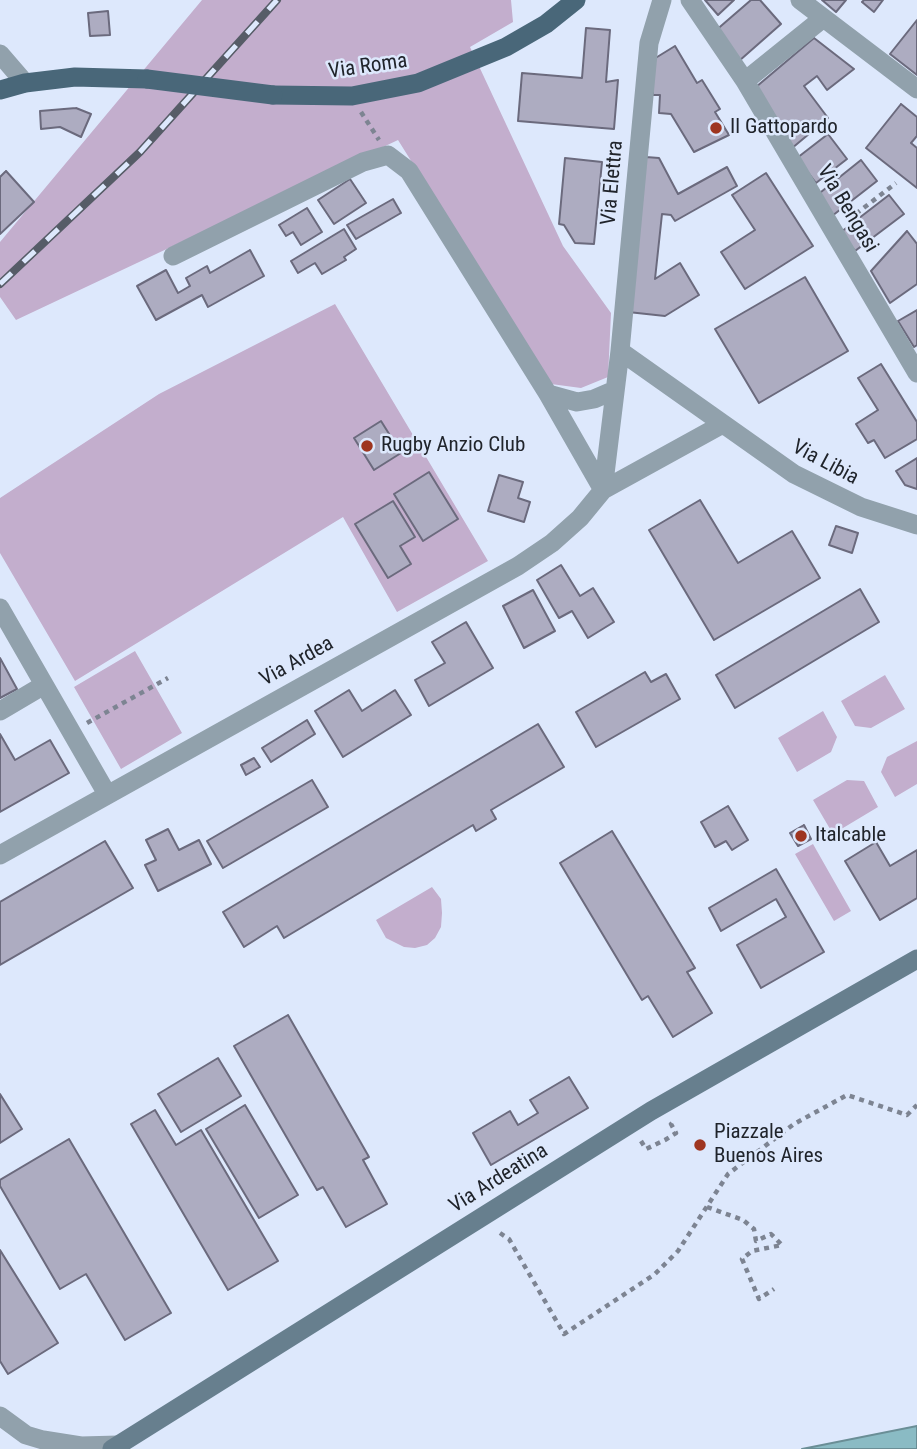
<!DOCTYPE html>
<style>
body{margin:0}
canvas{display:block;background:#dde8fc}
</style>
<canvas width="917" height="1449"></canvas>
<script>
const ctx = document.querySelector('canvas').getContext('2d');
ctx.lineJoin = 'round';
function fillPath(path, color) { ctx.fillStyle = color; ctx.fill(path, 'evenodd'); }
const poly = rows => new Path2D(rows.map(r => 'M' + r).join(''));
function stroke(path, color, width, dash) { ctx.strokeStyle = color; ctx.lineWidth = width; ctx.lineCap = dash ? 'butt' : 'round'; ctx.setLineDash(dash || []); ctx.stroke(path); }
function label(font, color, halo, rows, align = 'center') {
  ctx.font = font + ' "Roboto Condensed",sans-serif'; ctx.lineWidth = 5; ctx.setLineDash([]); ctx.textBaseline = 'middle'; ctx.strokeStyle = halo; ctx.fillStyle = color; for (const [text, x, y, turn = 0] of rows) {
    ctx.save(); ctx.translate(x, y); ctx.rotate((+turn || 0) * Math.PI / 180); ctx.textAlign = isNaN(turn) ? turn : align; if (halo) ctx.strokeText(text, 0, 0); ctx.fillText(text, 0, 0); ctx.restore();
  }
}
fillPath(poly([
 [202,0,511,0,513,22,470,47,563,246,611,313,608,377,581,388,551,384,398,140,16,320,0,297,0,242],
 [335,304,488,561,397,612,343,517,75,681,0,553,0,498,159,394],
 [135,651,182,733,121,769,74,687],
 [885,675,905,709,871,728,855,726,841,701],
 [823,711,837,737,831,752,797,772,778,738],
 [917,741,917,784,895,797,881,772,887,757],
 [847,780,864,781,878,807,833,834,813,800],
 [813,844,851,911,834,921,795,854],
 [432,887,441,899,442,913,441,927,435,938,427,945,415,948,404,947,386,938,376,920]
]), '#c3aecd');
const water = poly([
 [917,1426,917,1449,802,1449,917,1426]
]);
fillPath(water, '#8abbc4');
stroke(water, '#6a8e96', 2);
const building = poly([
 [705,0,734,0,718,15,705,0],
 [751,0,760,0,781,24,739,61,714,32,751,0],
 [822,0,846,0,836,12,822,0],
 [864,0,883,0,874,12,862,2,864,0],
 [108,11,110,35,90,36,88,13,108,11],
 [917,20,917,75,890,54,917,20],
 [586,28,610,30,606,82,618,80,614,129,518,121,522,73,582,78,586,28],
 [814,38,854,69,827,90,817,76,804,86,828,118,791,149,756,87,814,38],
 [675,46,697,83,702,80,720,109,715,112,729,135,694,152,671,114,659,113,660,95,653,95,649,62,675,46],
 [901,104,917,117,917,136,911,143,917,148,917,188,866,148,901,104],
 [76,108,91,114,81,137,60,127,41,129,40,111,76,108],
 [828,134,847,159,816,183,797,158,828,134],
 [646,157,659,158,678,194,727,167,737,186,675,221,671,215,662,214,655,279,680,263,699,295,665,316,628,312,646,157],
 [565,158,602,162,594,244,575,243,564,225,559,224,565,158],
 [861,160,877,181,832,216,816,196,861,160],
 [6,171,34,202,0,234,0,177,6,171],
 [766,173,813,246,745,289,721,252,755,230,732,195,766,173],
 [350,179,366,203,334,224,318,200,350,179],
 [889,195,904,214,855,251,841,232,889,195],
 [393,199,401,213,356,239,347,225,393,199],
 [307,208,322,232,301,245,293,232,286,236,279,225,307,208],
 [344,229,356,249,344,257,346,260,322,274,315,263,298,273,291,261,344,229],
 [907,231,917,244,917,284,890,303,871,271,907,231],
 [250,250,264,276,208,307,202,295,156,320,137,286,166,270,178,293,190,286,186,278,207,266,210,273,250,250],
 [805,277,848,351,759,403,715,329,805,277],
 [917,310,917,345,914,347,898,321,917,310],
 [881,364,917,422,917,439,885,458,874,440,868,443,856,424,878,410,858,378,881,364],
 [381,421,401,453,374,470,354,438,381,421],
 [917,458,917,489,905,485,896,471,917,458],
 [429,472,458,519,423,541,394,494,429,472],
 [499,475,523,482,518,498,530,502,524,522,488,511,499,475],
 [700,500,738,563,792,531,820,578,714,640,649,530,700,500],
 [393,501,415,537,400,546,411,564,388,578,355,524,393,501],
 [836,526,858,533,852,553,829,545,836,526],
 [561,565,580,596,593,588,614,622,588,638,572,611,559,618,537,580,561,565],
 [860,589,879,622,735,708,716,675,860,589],
 [533,590,555,631,524,648,503,606,533,590],
 [466,622,493,668,429,706,415,680,445,663,432,642,466,622],
 [0,658,17,689,0,698,0,658],
 [645,672,651,682,666,674,680,699,596,747,576,712,645,672],
 [349,690,362,711,395,690,411,715,343,757,315,711,349,690],
 [307,720,315,734,271,762,262,748,307,720],
 [538,724,564,767,491,810,496,819,476,831,473,825,284,938,277,926,244,947,223,912,538,724],
 [0,734,15,760,50,740,69,773,0,812,0,734],
 [254,758,260,767,246,775,241,765,254,758],
 [312,780,328,807,223,868,207,841,312,780],
 [728,806,748,840,732,850,726,841,715,847,701,822,728,806],
 [804,825,811,839,798,846,790,833,804,825],
 [168,829,179,850,199,840,211,864,158,891,145,865,156,860,146,840,168,829],
 [612,831,695,968,687,972,712,1013,673,1037,648,996,642,1000,560,863,612,831],
 [105,841,133,888,0,965,0,902,105,841],
 [876,842,890,866,917,850,917,898,880,920,845,861,876,842],
 [776,869,824,952,761,988,737,945,786,917,776,899,721,931,709,908,776,869],
 [288,1015,369,1157,363,1160,387,1204,346,1227,323,1187,317,1190,234,1046,288,1015],
 [218,1058,241,1096,181,1132,158,1094,218,1058],
 [569,1077,588,1108,491,1165,473,1133,510,1111,518,1125,538,1113,530,1100,569,1077],
 [0,1094,22,1129,0,1143,0,1094],
 [245,1105,298,1195,259,1218,206,1129,245,1105],
 [155,1110,176,1145,201,1130,278,1261,228,1290,131,1124,155,1110],
 [69,1139,171,1313,125,1340,86,1274,60,1289,0,1186,0,1180,69,1139],
 [0,1250,58,1343,8,1374,0,1361,0,1250]
]);
fillPath(building, '#adacc1');
stroke(building, '#6b6a7d', 2);
stroke(poly([
 [361,112,379,140],
 [848,220,896,183],
 [87,723,168,678],
 [641,1141,646,1149,665,1140,676,1133,671,1124,674,1122],
 [707,1207,743,1220,754,1229,756,1241,771,1234,782,1245,752,1251,742,1259,759,1299,774,1289],
 [500,1233,509,1239,564,1334,655,1274,678,1251,728,1174,794,1124,847,1095,907,1115,917,1105]
]), '#7d8492', 4.5, [5, 5]);
stroke(poly([
 [690,0,745,81,917,373],
 [800,0,917,89],
 [0,54,25,83],
 [745,81,822,19],
 [173,256,363,162,388,155,409,171,548,394],
 [620,351,649,43,662,0],
 [721,425,603,490,620,351,794,474,861,507,917,525],
 [0,608,107,794],
 [0,711,44,685],
 [0,855,518,566,552,543,580,518,603,490,548,394,577,402,594,399,615,390],
 [0,1416,26,1435,43,1440,81,1446,118,1445]
]), '#91a1ac', 19);
stroke(poly([
 [112,1449,651,1111,917,959]
]), '#677f8e', 19);
stroke(poly([
 [0,90,25,83,75,77,147,79],
 [273,95,352,96,418,83,506,47,546,24,576,0]
]), '#496779', 19);
const rail = poly([
 [0,284,140,152,277,0]
]);
stroke(rail, '#565c67', 8);
stroke(rail, '#dde8fc', 5, [16]);
stroke(poly([
 [147,79,273,95]
]), '#496779', 19);
for (const [x, y, r, color] of [
 [716,128,7,"#9e3520"],
 [367,446,7,"#9e3520"],
 [801,836,7,"#9e3520"],
 [700,1145,7,"#9e3520"]
]) { const dot = new Path2D(); dot.arc(x, y, r, 0, 2 * Math.PI); ctx.fillStyle = color; ctx.fill(dot); stroke(dot, '#dde8fc', 2.5); }
label('21px', '#20242b', '#dde8fc', [
 ["Via Roma",368,67,-8],
 ["Via Elettra",613,183,-85],
 ["Via Bengasi",847,209,59],
 ["Via Libia",825,463,28],
 ["Via Ardea",297,662,-29],
 ["Via Ardeatina",499,1179,-32]
]);
label('21px', '#20242b', '#dde8fc', [
 ["Il Gattopardo",730,128],
 ["Rugby Anzio Club",381,446],
 ["Italcable",815,836],
 ["Piazzale",714,1133],
 ["Buenos Aires",714,1157]
], 'left');
</script>
